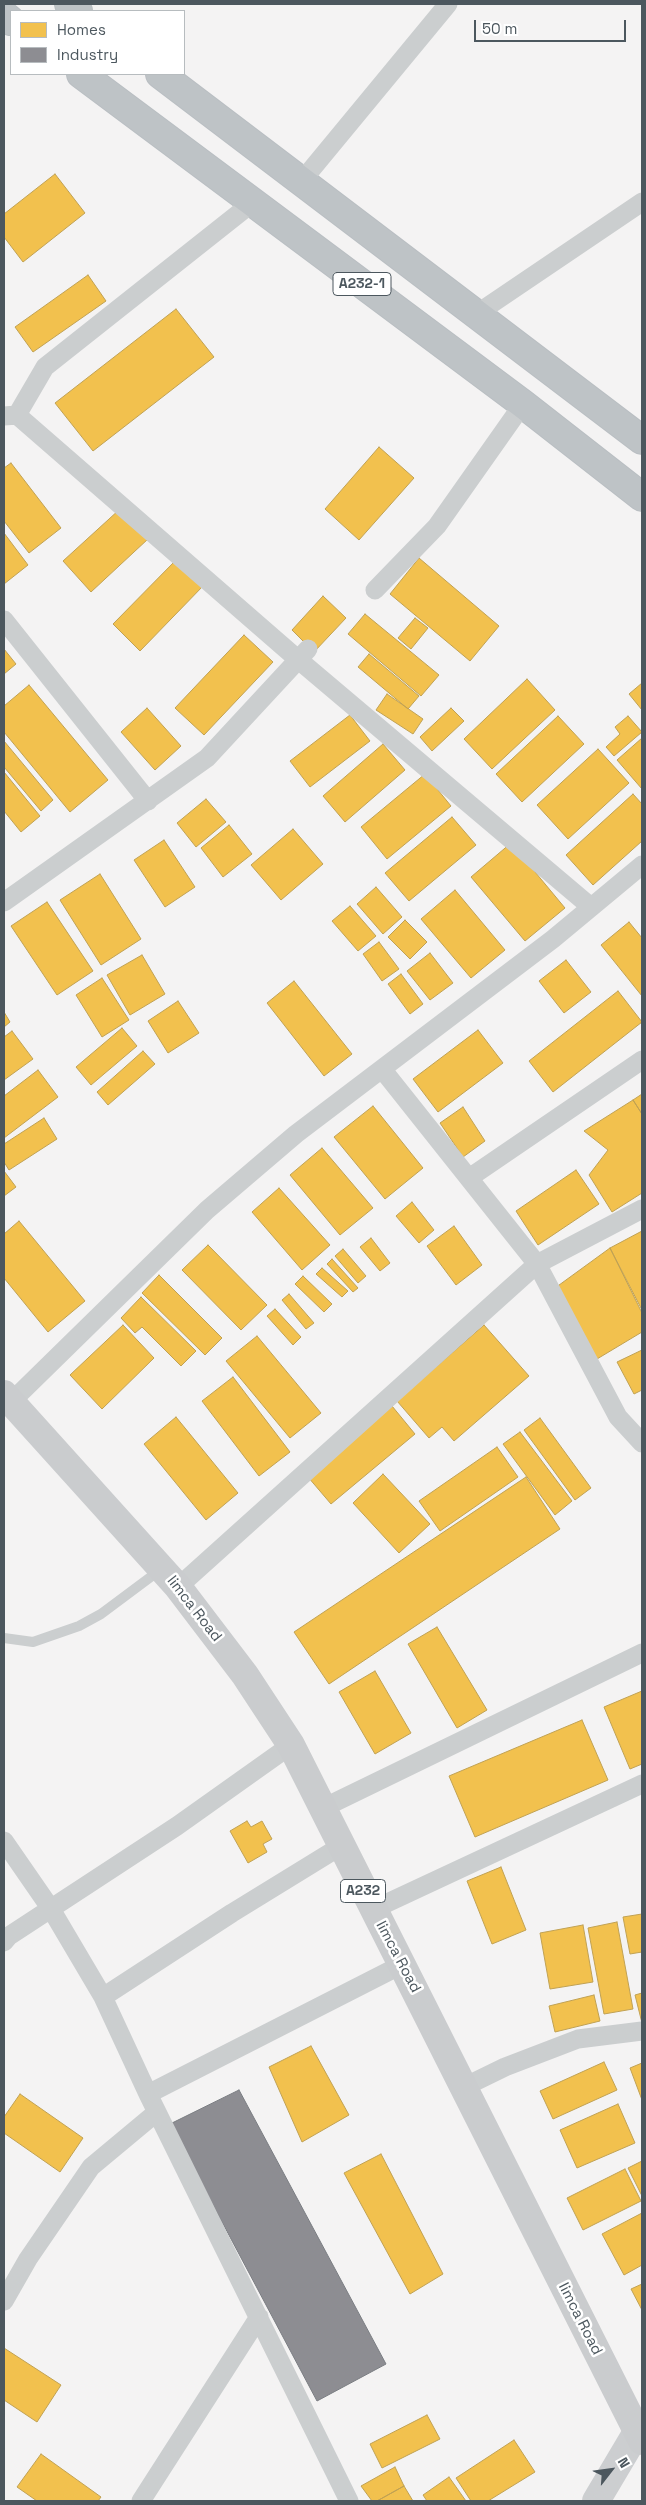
<!DOCTYPE html>
<style>
body{margin:0}
#map{position:relative;width:646px;height:2505px;overflow:hidden;background:#f4f3f3;font-family:"Space Grotesk",sans-serif}
canvas{display:block}
.frame{position:absolute;inset:0;border:5px solid #4c575e;pointer-events:none}
.legend{position:absolute;left:10px;top:10px;width:175px;height:65px;box-sizing:border-box;background:#fff;border:1px solid #b7bcbf;margin:0;padding:6px 9px;list-style:none;font-size:15px;color:#4c575e}
.legend li{display:flex;align-items:center;gap:10px;height:25px}
.legend b{width:25px;border:1px solid #b7bcbf}
.north{position:absolute;left:586px;top:2445px;width:50px;height:50px;-webkit-text-stroke:4px #fff;paint-order:stroke;rotate:60deg;font-size:14px;font-weight:700;line-height:20px;text-align:center;color:#4c575e}
.north::after{content:'';display:block;margin:auto;width:18px;height:22px;background:#4c575e;clip-path:polygon(50% 0,100% 100%,50% 72%,0 100%)}
.scale{position:absolute;left:474px;top:20px;width:152px;height:22px;box-sizing:border-box;border:2px solid #4c575e;border-top:0;padding-left:6px;font-size:15px;line-height:18px;white-space:nowrap;color:#4c575e;-webkit-text-stroke:4px #fff;paint-order:stroke}
</style>
<div id="map">
<canvas width="646" height="2505"></canvas>
<div class="frame"></div>
<ul class="legend">
<li><b style="height:14px;background:#f2c14e"></b>Homes</li>
<li><b style="height:14px;background:#8d8d92"></b>Industry</li>
</ul>
<div class="north">N</div>
<div class="scale">50 m</div>
</div>
<script>
const ctx = document.querySelector('canvas').getContext('2d');
ctx.lineJoin = 'round';
function fillPath(path, color) { ctx.fillStyle = color; ctx.fill(path, 'evenodd'); }
const poly = rows => new Path2D(rows.map(r => 'M' + r).join(''));
function stroke(path, color, width, dash) { ctx.strokeStyle = color; ctx.lineWidth = width; ctx.lineCap = dash ? 'butt' : 'round'; ctx.setLineDash(dash || []); ctx.stroke(path); }
function label(font, color, halo, rows, align = 'center') {
  ctx.font = font + ' "Space Grotesk",sans-serif'; ctx.lineWidth = 5; ctx.setLineDash([]); ctx.textBaseline = 'middle'; ctx.strokeStyle = halo; ctx.fillStyle = color; for (const [text, x, y, turn = 0] of rows) {
    ctx.save(); ctx.translate(x, y); ctx.rotate((+turn || 0) * Math.PI / 180); ctx.textAlign = isNaN(turn) ? turn : align; if (halo) ctx.strokeText(text, 0, 0); ctx.fillText(text, 0, 0); ctx.restore();
  }
}
const homes = poly([
 [55,174,85,213,23,262,4,237,4,214,55,174],
 [88,275,106,301,33,352,15,327,88,275],
 [176,309,214,357,93,451,55,403,176,309],
 [379,447,414,478,359,540,325,509,379,447],
 [11,463,61,528,29,553,4,521,4,468,11,463],
 [120,509,148,539,91,592,63,561,120,509],
 [4,533,28,565,4,584,4,533],
 [419,558,499,626,470,661,390,594,419,558],
 [177,559,204,585,140,651,113,624,177,559],
 [323,596,346,618,314,652,292,630,323,596],
 [365,614,439,675,421,696,348,634,365,614],
 [415,618,428,628,411,649,398,638,415,618],
 [244,635,273,662,204,735,175,708,244,635],
 [4,649,16,664,4,674,4,649],
 [369,654,419,696,408,709,358,667,369,654],
 [527,679,555,710,492,769,464,739,527,679],
 [642,683,642,710,629,694,642,683],
 [29,685,108,780,70,812,4,732,4,706,29,685],
 [387,694,423,719,413,734,376,710,387,694],
 [147,708,181,746,155,770,121,732,147,708],
 [451,708,464,721,432,751,420,737,451,708],
 [350,715,370,741,310,787,290,761,350,715],
 [558,716,584,744,522,802,496,774,558,716],
 [628,716,642,732,614,756,606,747,620,734,615,727,628,716],
 [642,738,642,789,617,760,642,738],
 [4,741,53,800,41,811,4,767,4,741],
 [383,744,405,770,345,822,323,796,383,744],
 [598,749,629,783,568,839,537,805,598,749],
 [4,772,40,816,21,832,4,811,4,772],
 [425,774,451,806,387,859,361,827,425,774],
 [633,794,642,804,642,841,593,885,566,855,633,794],
 [206,799,226,822,196,847,177,823,206,799],
 [452,817,476,845,409,901,385,873,452,817],
 [229,825,252,854,223,877,201,848,229,825],
 [293,829,323,864,281,900,251,865,293,829],
 [164,840,195,887,165,907,134,860,164,840],
 [511,843,565,908,525,941,471,877,511,843],
 [100,874,141,939,101,965,60,900,100,874],
 [376,887,402,917,383,934,357,904,376,887],
 [455,890,505,950,471,978,421,919,455,890],
 [47,902,93,971,57,995,11,926,47,902],
 [350,906,376,936,358,951,332,921,350,906],
 [405,920,427,942,410,959,388,937,405,920],
 [629,922,642,938,642,996,601,945,629,922],
 [379,942,399,969,382,981,363,954,379,942],
 [430,953,453,983,430,1000,407,971,430,953],
 [142,955,165,994,130,1015,107,975,142,955],
 [566,960,591,992,564,1013,539,981,566,960],
 [401,974,423,1004,410,1014,388,984,401,974],
 [102,978,129,1020,102,1037,76,995,102,978],
 [294,981,352,1054,324,1076,267,1003,294,981],
 [618,991,642,1022,553,1092,529,1061,618,991],
 [178,1001,199,1033,168,1053,148,1021,178,1001],
 [4,1012,10,1022,4,1027,4,1012],
 [122,1028,137,1046,91,1085,76,1067,122,1028],
 [478,1030,503,1063,438,1112,413,1079,478,1030],
 [12,1031,33,1059,4,1080,4,1037,12,1031],
 [143,1051,155,1064,108,1105,97,1092,143,1051],
 [38,1070,58,1097,4,1138,4,1096,38,1070],
 [642,1094,642,1114,633,1100,642,1094],
 [633,1100,642,1114,642,1193,612,1212,589,1175,608,1150,584,1131,633,1100],
 [373,1106,423,1168,385,1199,334,1137,373,1106],
 [463,1107,485,1141,463,1157,440,1123,463,1107],
 [44,1118,57,1139,9,1170,4,1162,4,1144,44,1118],
 [322,1148,373,1208,340,1235,290,1175,322,1148],
 [576,1170,599,1204,538,1245,516,1211,576,1170],
 [4,1171,16,1187,4,1196,4,1171],
 [279,1188,330,1245,302,1270,252,1212,279,1188],
 [412,1202,434,1230,419,1243,396,1216,412,1202],
 [19,1221,85,1301,48,1332,4,1278,4,1234,19,1221],
 [454,1226,482,1265,456,1285,427,1246,454,1226],
 [642,1231,642,1310,610,1248,642,1231],
 [371,1238,390,1263,380,1271,360,1247,371,1238],
 [208,1245,267,1305,241,1330,182,1270,208,1245],
 [610,1248,642,1313,642,1332,597,1359,555,1288,610,1248],
 [343,1249,366,1276,358,1283,335,1256,343,1249],
 [332,1259,358,1288,353,1292,327,1264,332,1259],
 [322,1268,348,1291,342,1297,316,1274,322,1268],
 [159,1275,222,1338,205,1355,142,1293,159,1275],
 [303,1276,332,1304,324,1312,295,1284,303,1276],
 [289,1294,314,1323,306,1329,282,1300,289,1294],
 [141,1297,196,1351,181,1366,142,1327,135,1333,121,1318,141,1297],
 [275,1309,301,1337,293,1345,267,1316,275,1309],
 [123,1325,154,1358,102,1409,70,1375,123,1325],
 [484,1325,529,1376,454,1441,442,1427,429,1438,397,1401,484,1325],
 [257,1336,321,1413,290,1438,226,1361,257,1336],
 [642,1350,642,1390,634,1394,617,1362,642,1350],
 [233,1377,290,1452,259,1476,202,1401,233,1377],
 [392,1406,415,1434,331,1504,308,1477,392,1406],
 [176,1417,238,1493,206,1520,144,1444,176,1417],
 [540,1418,591,1488,575,1500,524,1430,540,1418],
 [520,1432,572,1501,555,1515,503,1444,520,1432],
 [497,1447,518,1477,440,1531,419,1501,497,1447],
 [383,1474,430,1524,399,1553,353,1503,383,1474],
 [526,1477,560,1529,329,1684,294,1632,526,1477],
 [437,1627,487,1710,457,1728,408,1644,437,1627],
 [375,1671,411,1733,375,1754,339,1692,375,1671],
 [642,1691,642,1764,630,1769,604,1707,642,1691],
 [582,1720,608,1780,475,1837,449,1776,582,1720],
 [247,1821,251,1827,262,1821,272,1839,263,1844,267,1852,248,1863,230,1831,247,1821],
 [501,1867,526,1930,492,1944,467,1881,501,1867],
 [642,1914,642,1952,630,1954,623,1917,642,1914],
 [617,1922,633,2009,604,2014,588,1928,617,1922],
 [583,1925,593,1982,550,1989,540,1933,583,1925],
 [642,1993,642,2023,635,1995,642,1993],
 [594,1995,600,2021,555,2032,549,2006,594,1995],
 [311,2046,349,2115,302,2142,269,2067,311,2046],
 [604,2062,617,2090,553,2119,540,2091,604,2062],
 [642,2063,642,2100,630,2068,642,2063],
 [20,2094,83,2138,60,2172,4,2133,4,2117,20,2094],
 [618,2104,635,2143,577,2168,560,2130,618,2104],
 [381,2154,443,2274,410,2294,344,2173,381,2154],
 [642,2161,642,2196,628,2168,642,2161],
 [625,2169,641,2201,583,2230,567,2198,625,2169],
 [642,2213,642,2265,624,2275,602,2234,642,2213],
 [642,2284,642,2310,631,2289,642,2284],
 [4,2348,61,2385,37,2422,4,2400,4,2348],
 [427,2415,440,2439,382,2468,370,2444,427,2415],
 [514,2440,535,2472,488,2501,471,2501,456,2478,514,2440],
 [41,2454,101,2497,98,2501,37,2501,17,2487,41,2454],
 [395,2467,404,2486,377,2501,372,2501,361,2486,395,2467],
 [449,2477,466,2501,427,2501,423,2495,449,2477],
 [404,2486,413,2501,377,2501,404,2486]
]);
fillPath(homes, '#f2c14e');
stroke(homes, '#c0a153', 1);
const industry = poly([
 [239,2090,386,2364,317,2401,170,2124,239,2090]
]);
fillPath(industry, '#8d8d92');
stroke(industry, '#7a7d82', 1);
const highway = poly([
 [69,4,78,11],
 [4,15,11,21],
 [81,74,523,404,642,497],
 [160,74,642,440]
]);
stroke(highway, '#b9bec2', 30);
stroke(poly([
 [4,1638,33,1642,79,1626,101,1614,160,1570]
]), '#cbcecf', 10);
stroke(poly([
 [301,182,448,4],
 [475,315,642,202],
 [17,415,45,367,252,203],
 [4,416,17,415,294,656,591,907],
 [375,590,437,526,523,404],
 [4,620,148,801],
 [4,902,207,758,308,649],
 [382,1069,537,1264,618,1417,642,1443],
 [469,1178,642,1060],
 [11,1402,207,1210,296,1134,553,939,642,865],
 [178,1587,537,1264,642,1209],
 [323,1808,642,1653],
 [4,1841,51,1909,103,1997,148,2094,349,2501],
 [372,1910,642,1784],
 [4,1942,9,1936,177,1826,291,1745],
 [103,1997,232,1913,341,1846],
 [464,2087,505,2067,578,2039,642,2031],
 [148,2094,403,1964],
 [4,2301,28,2259,91,2167,157,2112],
 [141,2501,259,2317]
]), '#cbcecf', 19);
stroke(poly([
 [596,2501,637,2432]
]), '#ccced0', 28);
stroke(poly([
 [4,1394,178,1587,245,1675,291,1745,642,2441]
]), '#caccce', 28);
stroke(highway, '#bec3c6', 28);
for (const [x, y, w] of [
 [362,284,58],
 [363,1891,45]
]) { const box = new Path2D(); box.roundRect(x - w / 2, y - 11.5, w, 23, 4); ctx.fillStyle = '#fff'; ctx.fill(box); stroke(box, '#4c575e', 1); }
label('bold 14px', '#4c575e', null, [
 ["A232-1",362,284],
 ["A232",363,1891]
]);
label('15px', '#4c575e', '#fff', [
 ["limca Road",194,1609,52],
 ["limca Road",398,1957,62],
 ["limca Road",580,2319,63]
]);
</script>
